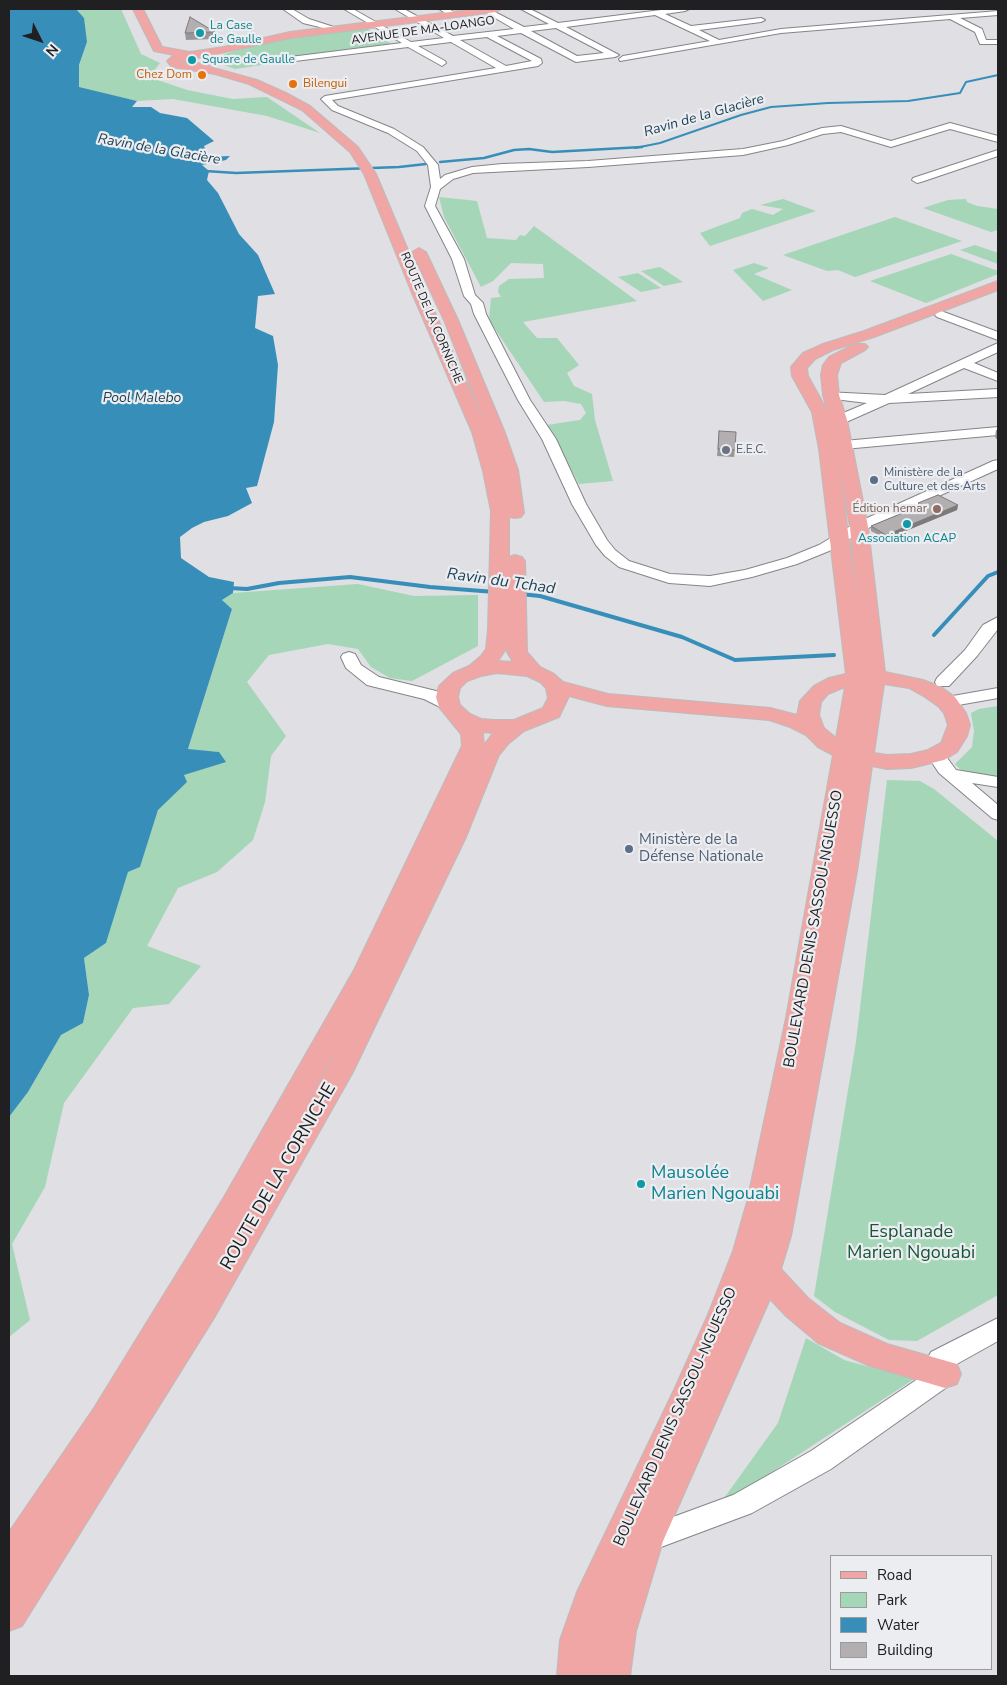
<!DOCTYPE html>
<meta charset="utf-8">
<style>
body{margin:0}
#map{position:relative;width:1007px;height:1685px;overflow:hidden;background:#dfdfe4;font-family:"Nunito Sans",sans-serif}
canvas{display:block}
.frame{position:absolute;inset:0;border:10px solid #202022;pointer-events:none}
.legend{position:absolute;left:830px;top:1555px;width:162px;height:115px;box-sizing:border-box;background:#ecedf1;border:1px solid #9a9b9e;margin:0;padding:6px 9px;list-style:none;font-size:15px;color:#202022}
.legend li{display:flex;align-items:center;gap:10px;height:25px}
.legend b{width:25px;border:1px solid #9a9b9e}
.north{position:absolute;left:15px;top:15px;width:50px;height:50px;-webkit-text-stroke:4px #ecedf1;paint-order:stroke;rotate:131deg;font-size:14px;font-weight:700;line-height:20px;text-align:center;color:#202022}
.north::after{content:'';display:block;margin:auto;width:18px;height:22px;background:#202022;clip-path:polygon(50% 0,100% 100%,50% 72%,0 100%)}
</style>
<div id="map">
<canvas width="1007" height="1685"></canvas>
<div class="frame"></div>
<ul class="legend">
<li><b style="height:6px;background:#f0a6a4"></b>Road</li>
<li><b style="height:14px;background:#a4d6b7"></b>Park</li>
<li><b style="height:14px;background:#378fb9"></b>Water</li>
<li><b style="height:14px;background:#b3afb0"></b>Building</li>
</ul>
<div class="north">N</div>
</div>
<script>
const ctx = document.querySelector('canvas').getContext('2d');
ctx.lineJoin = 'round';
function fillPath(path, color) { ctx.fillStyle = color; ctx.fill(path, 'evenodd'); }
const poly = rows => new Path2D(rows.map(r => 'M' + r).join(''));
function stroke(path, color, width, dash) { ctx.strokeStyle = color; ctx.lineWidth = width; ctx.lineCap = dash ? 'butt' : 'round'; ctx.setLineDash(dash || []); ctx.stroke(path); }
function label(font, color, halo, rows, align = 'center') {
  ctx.font = font + ' "Nunito Sans",sans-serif'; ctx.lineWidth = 4.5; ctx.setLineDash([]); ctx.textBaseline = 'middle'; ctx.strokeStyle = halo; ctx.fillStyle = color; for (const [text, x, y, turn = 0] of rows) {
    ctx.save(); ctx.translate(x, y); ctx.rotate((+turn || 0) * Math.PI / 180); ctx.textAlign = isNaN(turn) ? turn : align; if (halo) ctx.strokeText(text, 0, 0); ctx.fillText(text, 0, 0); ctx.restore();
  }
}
fillPath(poly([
 [76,9,121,9,141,54,160,63,149,77,187,90,233,99,267,97,320,133,267,116,173,99,137,101,79,88,79,65,87,42],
 [365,27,393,45,273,61,275,63,235,69,221,64,220,61,223,55,228,53,274,40],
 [439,197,477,201,487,238,516,240,520,235,525,236,534,226,637,301,523,322,537,338,557,338,579,365,567,373,574,386,592,394,595,420,613,481,579,484,547,425,580,420,586,413,581,404,564,401,544,402,489,320,491,298,501,297,498,292,499,286,509,279,544,278,543,264,511,263,493,281,481,287,444,217],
 [783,199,816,211,710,246,700,233,740,218,742,213,752,209,773,215,783,209,760,205],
 [966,199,967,202,977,206,998,209,998,230,991,232,923,208,948,200],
 [895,217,962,241,855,277,838,270,827,271,783,255],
 [975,245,998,253,998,264,960,250],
 [951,254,998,271,998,274,926,303,870,281],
 [754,263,769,268,754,274,792,290,763,301,733,270],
 [660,267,683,282,664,286,641,271],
 [638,273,661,288,641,292,618,277],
 [358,584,414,596,478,595,478,646,412,681,390,678,371,667,358,649,328,644,269,655,247,682,286,736,271,756,265,802,253,840,217,872,178,888,147,946,201,966,169,1004,133,1008,64,1103,45,1187,12,1244,30,1320,9,1337,9,1117,28,1092,61,1035,83,1023,89,995,84,958,106,943,128,872,140,867,158,810,186,782,184,775,219,752,188,750,232,609,222,600,233,593],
 [998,706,998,778,964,773,955,764,972,747,974,731,971,713,979,709],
 [887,780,920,781,934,789,998,841,998,1295,917,1341,889,1340,835,1312,814,1296,856,1042],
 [806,1338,844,1360,914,1379,717,1508,778,1423]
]), '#a4d6b7');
fillPath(poly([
 [9,9,76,9,84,18,87,42,79,65,79,87,137,101,132,107,151,107,160,113,187,118,214,141,204,146,206,151,179,155,179,158,230,156,226,160,202,165,209,171,207,180,218,193,239,234,258,255,275,294,258,296,255,328,273,336,278,365,274,422,257,486,246,488,252,503,228,516,204,522,192,528,180,537,181,558,209,577,234,582,233,593,222,600,232,609,188,749,219,752,226,762,184,775,187,782,158,810,140,867,128,872,106,943,84,958,89,995,83,1023,61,1035,28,1092,9,1117]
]), '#378fb9');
stroke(poly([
 [635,148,660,143,741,115,771,107,828,103,908,101,960,93,966,82,998,75]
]), '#378fb9', 2);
stroke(poly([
 [440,162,484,158,514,150,529,149,552,152,642,147],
 [205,171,236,173,399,167,426,164]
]), '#378fb9', 2.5);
stroke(poly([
 [229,588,247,589,279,583,350,577,430,587,495,592],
 [520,594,540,596,682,637,735,660,834,655],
 [934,635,988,576,998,572]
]), '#378fb9', 4);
const minor = poly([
 [283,9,292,9,309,19,340,29,336,31,303,23,283,9],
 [344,9,353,9,411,42,444,38,395,9,404,9,453,36,514,29,480,9,489,9,524,27,549,24,521,9,530,9,558,23,669,9,689,9,685,11,665,14,691,26,761,18,765,20,761,22,699,30,719,40,781,29,998,11,998,15,960,18,982,29,986,40,998,40,998,44,980,44,975,32,950,19,781,33,620,61,619,59,623,56,710,41,655,15,566,27,619,55,615,57,576,62,521,33,497,36,541,59,542,63,538,66,332,100,338,106,394,129,423,147,438,165,440,179,445,175,472,167,502,164,588,161,743,149,783,141,822,128,841,126,891,141,950,123,998,136,998,142,950,129,891,147,841,132,823,134,788,145,743,155,588,167,473,173,453,179,440,189,435,206,464,259,475,295,483,303,486,314,530,400,556,439,586,504,607,540,615,550,629,561,670,574,710,576,745,570,787,558,819,545,854,524,993,461,998,460,998,469,864,530,829,551,797,564,752,577,710,586,669,583,619,567,605,556,596,545,572,504,542,439,518,400,474,314,471,304,464,296,452,259,425,206,431,187,428,165,417,151,388,133,332,110,321,99,325,96,496,68,451,42,418,46,445,61,446,63,442,66,408,47,279,63,278,61,282,58,402,43,344,9],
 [556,28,604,53,577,56,531,31,556,28],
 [487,37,532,61,506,66,460,40,487,37],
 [439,9,449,9,457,14,450,16,439,9],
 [998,150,998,156,921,182,917,183,912,180,913,178,998,150],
 [941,311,998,332,998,340,937,317,935,315,937,313,941,311],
 [998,343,998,352,974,363,998,373,998,381,964,368,908,394,998,389,998,397,889,403,844,423,834,423,832,420,834,417,867,403,826,398,825,395,826,392,885,395,998,343],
 [998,427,998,435,844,449,837,445,844,441,998,427],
 [998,617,998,629,977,656,949,686,937,686,935,682,937,678,965,650,983,625,998,617],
 [349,652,355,654,361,665,379,677,436,691,456,703,458,707,456,711,450,712,424,699,367,685,346,668,341,657,343,654,349,652],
 [998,688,998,698,947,707,941,706,939,702,941,698,947,697,998,688],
 [936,750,942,751,956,770,998,777,998,787,972,783,998,805,998,820,992,818,939,773,927,755,930,751,936,750],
 [998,1318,998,1341,955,1365,958,1374,954,1382,831,1469,752,1513,645,1553,635,1549,631,1540,635,1531,733,1495,811,1451,931,1370,927,1360,931,1352,998,1318]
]);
const major = poly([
 [133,9,143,9,162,47,190,52,224,47,290,32,475,9,501,9,496,12,290,38,179,62,209,64,210,67,257,80,286,93,310,106,358,147,376,174,426,293,486,426,444,320,412,252,419,248,426,252,458,320,505,433,518,470,524,513,521,517,515,518,509,517,509,557,515,555,522,557,525,561,527,652,540,667,554,674,563,682,608,694,770,708,797,715,800,701,814,686,829,678,846,674,819,449,812,412,792,376,791,367,803,353,823,344,864,331,998,281,998,290,874,337,833,350,815,359,807,368,808,376,828,412,823,395,821,375,823,365,829,357,855,344,865,344,868,347,865,350,841,363,837,375,839,395,847,420,868,527,885,672,923,680,941,687,955,697,966,713,970,725,967,736,957,752,944,760,911,768,887,769,872,766,857,871,830,1021,791,1236,781,1269,808,1298,840,1323,887,1344,957,1364,961,1374,957,1384,945,1388,870,1366,818,1343,786,1316,770,1299,663,1541,636,1631,630,1676,557,1676,560,1640,577,1592,674,1390,707,1317,733,1251,747,1202,786,1018,833,755,818,747,806,735,790,727,769,720,607,706,569,696,559,717,524,731,508,744,499,755,466,837,353,1072,214,1318,22,1626,9,1631,10,1578,9,1579,9,1532,94,1408,224,1197,354,970,462,746,461,734,439,707,436,697,439,686,453,673,469,666,481,656,486,649,488,630,491,511,483,471,472,432,412,293,364,174,350,152,302,110,249,84,215,74,172,67,167,61,174,55,154,51,133,9],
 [839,466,850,527,857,599,839,466],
 [507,645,507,652,513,662,498,661,506,649,507,645],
 [497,673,527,676,540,682,546,688,548,698,543,708,514,720,494,720,481,719,470,714,460,705,458,697,460,688,467,681,481,676,497,673],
 [884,684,909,688,925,697,939,707,944,713,948,725,941,743,928,750,911,754,887,755,874,753,884,684],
 [845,687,836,738,824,728,819,715,821,702,828,694,845,687],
 [482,732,493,733,484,745,483,734,482,732],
 [340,1043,326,1070,299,1116,340,1043]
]);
stroke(minor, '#858589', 2);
stroke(major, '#bcbcbd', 2);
fillPath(minor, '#fff');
fillPath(major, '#f0a6a4');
fillPath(poly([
 [215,32,216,39,186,40,185,33],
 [996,430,998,430,998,441,995,437],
 [719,431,735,450,734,457,717,456],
 [918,503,958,505,957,510,886,539,871,531,871,526,918,507]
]), '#9a9697');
fillPath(poly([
 [958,505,957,510,886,539,886,535]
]), '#7d7a7b');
const building = poly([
 [190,17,215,32,185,33,190,17],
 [719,431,736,432,735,450,718,449,719,431],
 [938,495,958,505,886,535,871,526,922,505,918,503,938,495]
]);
fillPath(building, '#b3afb0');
stroke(building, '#7d7a7b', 1);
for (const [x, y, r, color] of [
 [200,33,5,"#0f9aa8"],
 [192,60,5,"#0f9aa8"],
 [202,75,5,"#e8710a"],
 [293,84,5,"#e8710a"],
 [726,450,5,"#6b7280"],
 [874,480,5,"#5c6f8a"],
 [937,509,5,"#8d6e63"],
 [907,524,5,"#0f9aa8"],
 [629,849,5,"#5c6f8a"],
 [641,1184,5,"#0f9aa8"]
]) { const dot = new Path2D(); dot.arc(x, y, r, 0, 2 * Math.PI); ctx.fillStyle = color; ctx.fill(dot); stroke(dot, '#ecedf1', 2); }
label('12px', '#0d838f', '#ecedf1', [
 ["La Case",210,26],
 ["de Gaulle",210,40],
 ["Square de Gaulle",202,60],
 ["Association ACAP",907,539,"center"]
], 'left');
label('12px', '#202022', '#ecedf1', [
 ["AVENUE DE MA-LOANGO",423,31,-8],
 ["ROUTE DE LA CORNICHE",431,318,67]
]);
label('12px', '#c56008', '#ecedf1', [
 ["Chez Dom",192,75],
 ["Bilengui",303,84,"left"]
], 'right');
label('12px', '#5b616d', '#ecedf1', [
 ["E.E.C.",736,450]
], 'left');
label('12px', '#4e5e75', '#ecedf1', [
 ["Ministère de la",884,473],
 ["Culture et des Arts",884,487]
], 'left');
label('12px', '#785e54', '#ecedf1', [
 ["Édition hemar",927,509]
], 'right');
label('italic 14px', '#1e4356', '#ecedf1', [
 ["Ravin de la Glacière",704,116,-16],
 ["Ravin de la Glacière",159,150,10],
 ["Pool Malebo",142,399]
]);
label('15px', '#4e5e75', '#ecedf1', [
 ["Ministère de la",639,840],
 ["Défense Nationale",639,857]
], 'left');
label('15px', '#202022', '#ecedf1', [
 ["BOULEVARD DENIS SASSOU-NGUESSO",814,929,-80],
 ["BOULEVARD DENIS SASSOU-NGUESSO",676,1417,-66]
]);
label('italic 16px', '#1e4356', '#ecedf1', [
 ["Ravin du Tchad",501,582,8]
]);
label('18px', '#0d838f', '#ecedf1', [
 ["Mausolée",651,1174],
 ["Marien Ngouabi",651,1195]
], 'left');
label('18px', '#202022', '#ecedf1', [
 ["ROUTE DE LA CORNICHE",279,1177,-60]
]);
label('18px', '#185638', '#ecedf1', [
 ["Esplanade",911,1233],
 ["Marien Ngouabi",911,1254]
]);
</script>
